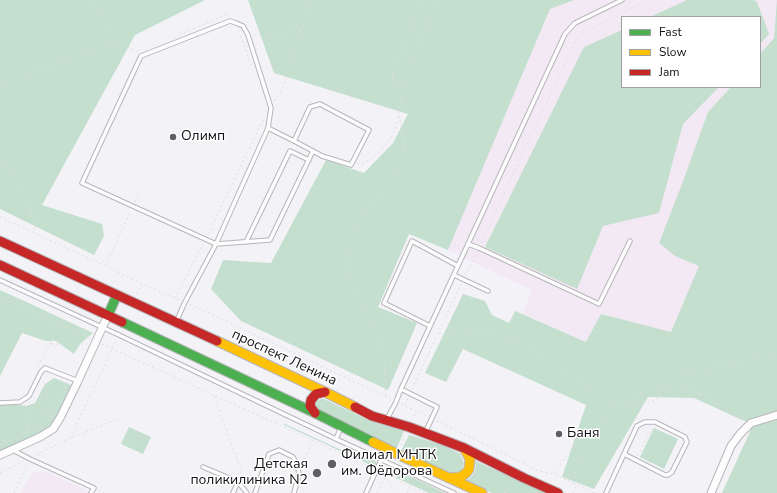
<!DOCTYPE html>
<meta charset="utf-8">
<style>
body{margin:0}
#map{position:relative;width:777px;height:493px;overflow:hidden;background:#f2f2f7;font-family:"Nunito Sans",sans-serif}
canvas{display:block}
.legend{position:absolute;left:621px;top:16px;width:140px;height:72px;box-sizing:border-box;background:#fff;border:1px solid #a0a0a1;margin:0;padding:5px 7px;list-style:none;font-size:12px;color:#111113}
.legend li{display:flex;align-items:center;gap:8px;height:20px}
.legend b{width:20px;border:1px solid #a0a0a1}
</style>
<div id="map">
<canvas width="777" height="493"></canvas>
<ul class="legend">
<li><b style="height:5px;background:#4caf50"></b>Fast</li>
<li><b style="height:5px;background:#ffc107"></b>Slow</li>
<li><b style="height:5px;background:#c62828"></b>Jam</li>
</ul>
</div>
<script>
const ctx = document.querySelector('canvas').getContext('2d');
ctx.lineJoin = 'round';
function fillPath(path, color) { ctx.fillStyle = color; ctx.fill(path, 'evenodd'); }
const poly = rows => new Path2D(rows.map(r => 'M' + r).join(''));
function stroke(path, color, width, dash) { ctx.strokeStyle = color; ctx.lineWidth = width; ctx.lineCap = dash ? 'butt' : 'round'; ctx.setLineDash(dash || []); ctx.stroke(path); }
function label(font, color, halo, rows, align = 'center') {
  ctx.font = font + ' "Nunito Sans",sans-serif'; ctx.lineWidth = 3; ctx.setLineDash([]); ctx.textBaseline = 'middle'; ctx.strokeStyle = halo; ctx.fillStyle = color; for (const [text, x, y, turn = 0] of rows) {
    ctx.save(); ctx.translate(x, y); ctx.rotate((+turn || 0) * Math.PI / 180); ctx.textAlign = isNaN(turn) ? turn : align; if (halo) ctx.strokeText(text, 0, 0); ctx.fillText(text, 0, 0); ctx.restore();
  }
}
fillPath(poly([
 [567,0,777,0,777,325,635,364,523,314,532,290,448,250,550,9],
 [622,17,760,17,760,87,622,87],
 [35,472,45,472,54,475,91,493,21,493,30,476]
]), '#f3e9f4');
fillPath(poly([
 [0,0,205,0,135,35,42,205,102,224,104,236,94,255,0,209],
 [248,0,574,0,550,9,448,250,409,234,378,307,417,323,388,390,241,321,211,289,223,260,271,263,326,160,364,173,393,143,408,114,274,73],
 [687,0,753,0,757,2,769,34,760,44,760,17,650,17],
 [777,0,777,493,722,493,753,425,694,398,648,397,594,489,562,477,586,405,463,349,446,382,425,373,463,294,485,301,492,315,509,323,515,311,586,342,601,314,671,332,699,266,675,256,659,243,682,184,708,112,731,87,760,87,760,54,774,38],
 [622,30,622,87,719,87,683,124,659,213,603,226,577,289,485,247,584,47],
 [0,290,35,306,93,333,80,344,74,354,56,341,46,341,22,333,0,376],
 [54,378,71,385,69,392,53,423,41,432,0,453,0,405,14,404,26,406,35,403,45,384],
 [321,399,324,399,370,421,404,431,397,448,317,412,315,406,316,404,317,401],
 [285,424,361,459,366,456,376,461,376,465,375,467,284,425],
 [129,427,151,437,143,454,121,444],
 [654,428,678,439,664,469,640,457],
 [409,435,442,445,460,454,464,463,462,469,460,472,454,475,401,451],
 [475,461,546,493,492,493,465,481,470,478,474,473,476,467],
 [393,469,446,493,429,493,390,475]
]), '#c5dfcf');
const lane = poly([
 [294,141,310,107,320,104,369,130,351,165,322,156,313,151],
 [246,242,290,151,309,160],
 [468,244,479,248,599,304,630,241],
 [454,275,488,291],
 [0,280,119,335,336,439,454,493],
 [176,322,185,302,216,244,268,128,271,108,248,35,243,26,236,23,230,21,141,56,82,183,216,244,270,240,313,151,294,141,268,128],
 [430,326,384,303,412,241,458,266],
 [401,389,437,407,425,433],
 [0,403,20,402,29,396,41,372,45,368,78,381],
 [387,419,396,402,401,389,565,34,575,23,622,0],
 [336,439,341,427],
 [13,450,30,459,94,488,91,493],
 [203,467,229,478,238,482,233,493],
 [238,482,247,493],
 [255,493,269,454,279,450,293,457,297,464,299,474,294,493],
 [366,493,381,460],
 [606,493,624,454,637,426,645,422,655,422,685,437,686,440,687,442,672,472,668,475,665,475,624,454]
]);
const street = poly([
 [0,455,40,437,53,429,60,418,78,381,108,315],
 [711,493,731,446,740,434,751,423,777,415]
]);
const fast = poly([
 [108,315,117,295],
 [122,322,315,413,373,442]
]);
const slow = poly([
 [217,341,325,392,355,407],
 [373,442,397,454,482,493],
 [449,478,461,477,467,472,469,469,470,459,464,448]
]);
const jam = poly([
 [0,241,217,341],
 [0,265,122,322],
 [355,407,372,416,409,427,464,448,524,478,558,493],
 [315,413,310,406,311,400,316,394,325,392]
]);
stroke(lane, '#b6b6ba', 5.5);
stroke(street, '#b6b6ba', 9);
stroke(fast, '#b6b6ba', 11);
stroke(slow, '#b6b6ba', 11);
stroke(jam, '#b6b6ba', 11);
stroke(poly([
 [93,0,114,42],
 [239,31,252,68],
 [179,35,228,14],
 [254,35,301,31],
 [0,84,115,43,139,51],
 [403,86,400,87,396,86,393,81,393,73,421,0],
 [275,101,282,90,311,0],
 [0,157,29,203,36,233],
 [357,164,365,163,380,152,393,135,399,117],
 [135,202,140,191],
 [0,217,106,266,142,284,179,300],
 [208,234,263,120],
 [481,243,575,42,581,35,586,32,647,0],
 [106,265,130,212],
 [465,275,477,253],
 [137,294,142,284],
 [0,297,90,338],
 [175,298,203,244],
 [190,304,391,399],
 [439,333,460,332,495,336,523,342,570,377,592,390,611,404,623,408,647,403,657,399,667,383,676,376,771,355,777,352],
 [51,344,88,344],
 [102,344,233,404,312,440,372,469],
 [38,366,60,325],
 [412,389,461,284],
 [214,396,241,470,241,478],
 [386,396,385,382,384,349,345,269,347,245,368,208,390,183,399,166,404,150,404,140,399,115,403,86,437,0],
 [401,404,427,416],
 [25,405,28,432],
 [27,405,51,417],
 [405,405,408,398],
 [624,407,652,384,696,392,745,420],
 [53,416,68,382],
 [412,420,416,412],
 [437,421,539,471,554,474,577,485,595,493],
 [0,437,8,444],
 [70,438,116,341],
 [0,445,48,423,52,418,43,380],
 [401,445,405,435],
 [37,455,70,438,121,418],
 [638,456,652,428],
 [303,464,312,440],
 [0,473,23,462],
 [382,473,425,493],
 [554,473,581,437,614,415,622,409],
 [385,478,397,493],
 [573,483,579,461,594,441,602,424],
 [98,490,104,493],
 [14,493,27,465],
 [377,493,389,470],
 [407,493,410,487],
 [504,493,515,483],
 [573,493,576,486]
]), '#dedede', 1, [2, 3]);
stroke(lane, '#fdfdfe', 3.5);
stroke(street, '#fdfdfe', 7);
stroke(fast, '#4caf50', 9);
stroke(slow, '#ffc107', 9);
stroke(jam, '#c62828', 9);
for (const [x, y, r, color] of [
 [173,137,4,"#606063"],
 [559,434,4,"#606063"],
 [332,464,5,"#606063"],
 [317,473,5,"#606063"]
]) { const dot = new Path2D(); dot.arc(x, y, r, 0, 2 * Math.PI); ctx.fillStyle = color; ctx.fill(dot); stroke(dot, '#fff', 1.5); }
label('14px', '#111113', '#fff', [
 ["Олимп",181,137],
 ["Баня",567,434],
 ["Филиал МНТК",341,456],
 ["им. Фёдорова",341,472],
 ["Детская",308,465,"right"],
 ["поликилиника N2",308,481,"right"]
], 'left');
label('14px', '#111113', '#fff', [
 ["проспект Ленина",284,358,25]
]);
</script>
